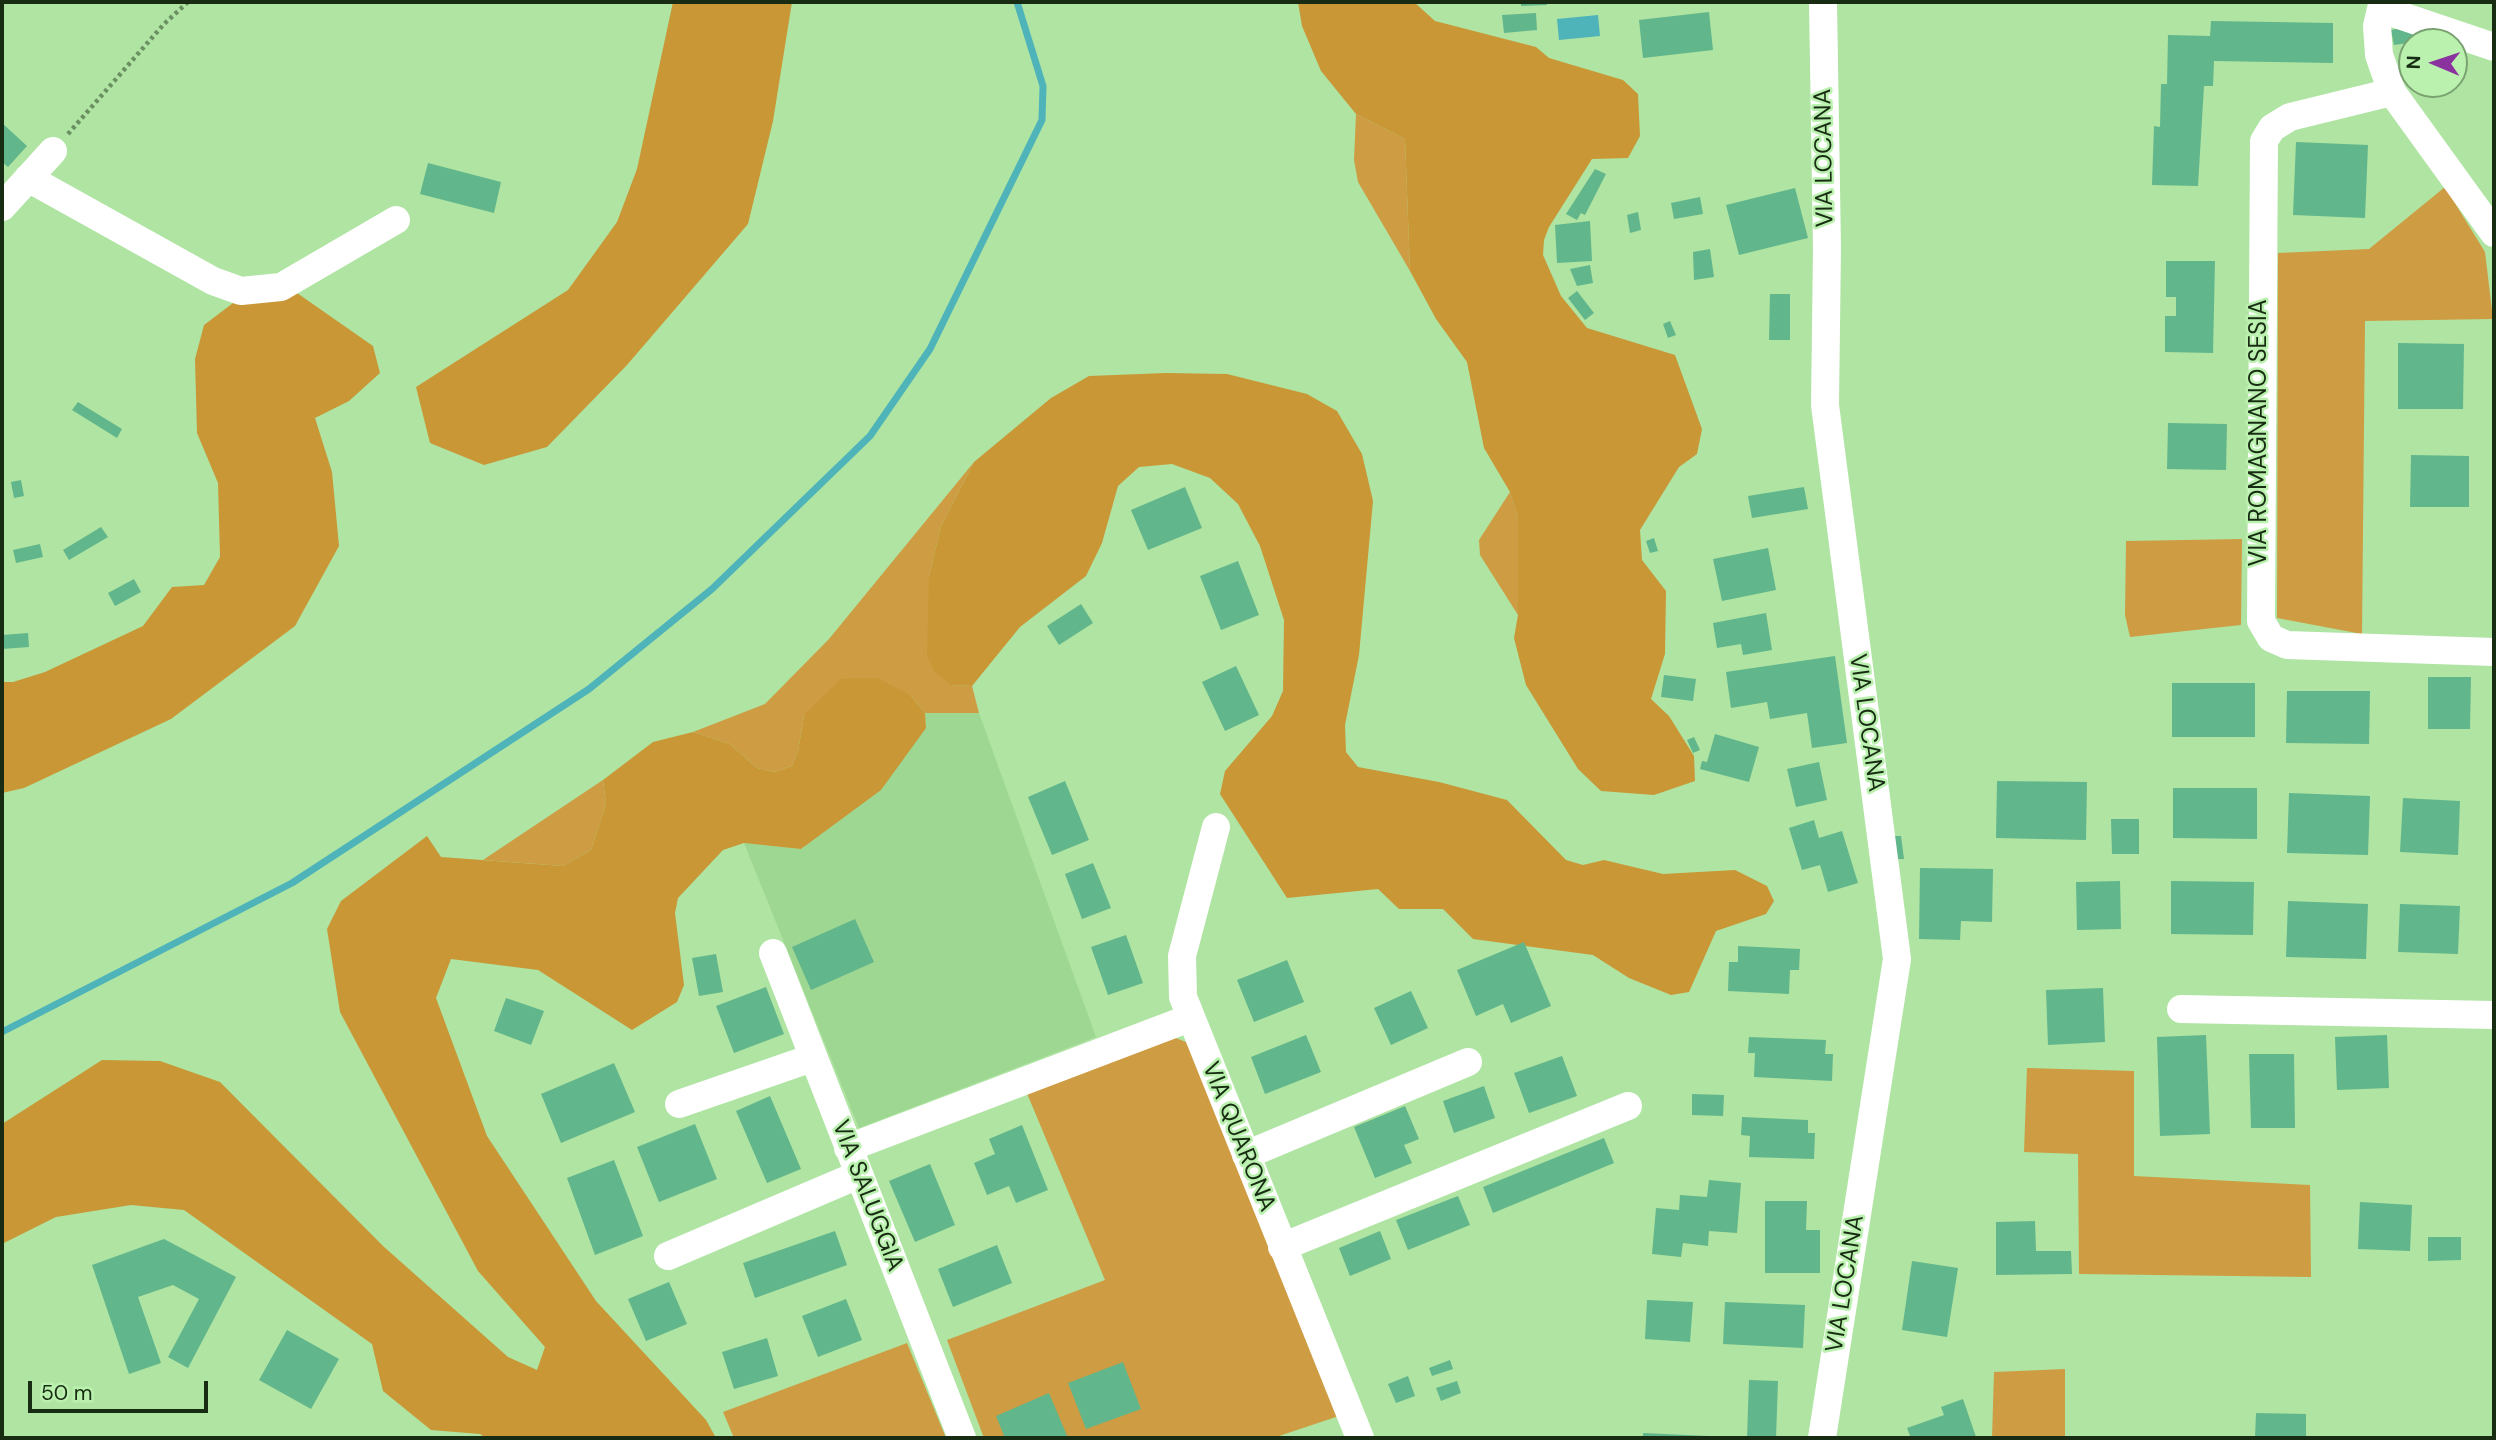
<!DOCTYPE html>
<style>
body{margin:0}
#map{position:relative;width:2496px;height:1440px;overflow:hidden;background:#afe4a2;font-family:"DM Sans",sans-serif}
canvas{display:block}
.frame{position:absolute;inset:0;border:4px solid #172c12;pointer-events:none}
.north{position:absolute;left:2398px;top:28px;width:70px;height:70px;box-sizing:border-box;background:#bbf1af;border:2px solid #79a270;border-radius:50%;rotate:272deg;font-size:19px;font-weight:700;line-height:28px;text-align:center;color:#172c12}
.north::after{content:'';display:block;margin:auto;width:24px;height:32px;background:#8a329e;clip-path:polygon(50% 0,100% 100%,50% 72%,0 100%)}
.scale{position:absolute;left:28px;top:1381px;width:180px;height:32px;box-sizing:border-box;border:4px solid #172c12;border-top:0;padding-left:9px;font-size:21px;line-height:24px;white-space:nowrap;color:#172c12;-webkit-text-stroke:5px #bbf1af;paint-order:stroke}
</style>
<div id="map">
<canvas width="2496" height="1440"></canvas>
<div class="frame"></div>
<div class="north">N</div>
<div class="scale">50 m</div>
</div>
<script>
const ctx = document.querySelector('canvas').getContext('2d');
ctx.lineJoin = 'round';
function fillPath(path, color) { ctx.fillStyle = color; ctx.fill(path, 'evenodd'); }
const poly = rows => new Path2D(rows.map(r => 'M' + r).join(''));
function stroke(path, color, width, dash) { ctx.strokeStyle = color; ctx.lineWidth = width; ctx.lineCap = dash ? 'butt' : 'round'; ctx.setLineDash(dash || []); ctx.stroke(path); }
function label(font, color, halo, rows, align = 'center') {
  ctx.font = font + ' "DM Sans",sans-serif'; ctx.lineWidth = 5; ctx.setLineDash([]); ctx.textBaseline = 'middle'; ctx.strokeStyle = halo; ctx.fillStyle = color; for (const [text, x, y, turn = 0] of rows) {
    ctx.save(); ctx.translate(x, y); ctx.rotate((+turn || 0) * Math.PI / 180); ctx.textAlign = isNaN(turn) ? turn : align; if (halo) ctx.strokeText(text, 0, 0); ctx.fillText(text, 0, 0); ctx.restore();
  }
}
fillPath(poly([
 [925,713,979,713,1096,1037,859,1128,744,843,802,849,926,728]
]), '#9ed792');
fillPath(poly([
 [1356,114,1405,139,1410,271,1358,182,1354,160],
 [2445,187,2485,252,2493,319,2365,321,2362,634,2277,618,2278,253,2369,249],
 [974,462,941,526,929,576,951,685,972,686,979,713,925,713,911,696,804,715,798,751,792,766,774,772,757,768,730,744,693,732,765,704,829,639],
 [1510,492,1518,518,1518,615,1480,555,1479,540],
 [2242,539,2241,625,2130,637,2125,615,2126,541],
 [603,780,606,804,591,850,563,866,483,860],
 [1168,1035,1191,1044,1339,1416,1273,1438,984,1438,947,1340,1105,1280,1026,1091],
 [2027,1068,2134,1071,2134,1176,2310,1185,2311,1277,2079,1274,2078,1154,2024,1152],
 [907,1343,946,1438,734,1438,723,1412],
 [2065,1369,2065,1438,1992,1438,1994,1372]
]), '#ce9c42');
fillPath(poly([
 [673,2,792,2,773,121,748,224,627,365,547,447,484,465,430,443,416,387,568,290,617,222,637,169],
 [1298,2,1414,2,1435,21,1536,47,1549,58,1623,80,1638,94,1640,136,1628,158,1592,159,1549,227,1544,240,1543,255,1561,296,1587,328,1675,355,1702,429,1697,454,1679,467,1640,530,1642,560,1666,591,1665,654,1651,699,1669,716,1694,756,1695,781,1654,795,1601,791,1578,769,1526,685,1514,638,1518,615,1518,518,1510,492,1484,448,1467,362,1436,319,1410,271,1405,139,1356,114,1321,71,1302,26],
 [297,293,373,346,380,373,349,401,315,418,332,472,339,546,295,626,171,719,24,788,2,793,2,682,13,682,45,672,143,626,172,587,204,585,220,557,218,483,197,433,195,359,204,325,237,300],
 [1166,373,1227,374,1307,394,1337,411,1362,454,1373,501,1359,655,1345,725,1346,752,1358,767,1439,782,1507,800,1566,860,1583,865,1604,860,1663,874,1735,870,1767,886,1774,901,1766,914,1716,931,1689,992,1671,995,1629,978,1593,955,1473,939,1443,909,1399,909,1378,889,1287,898,1220,794,1225,771,1272,716,1283,691,1284,620,1260,546,1238,504,1210,478,1172,464,1139,467,1118,486,1102,543,1086,576,1020,627,972,686,951,685,934,671,927,654,929,576,941,526,974,462,1051,398,1089,376],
 [878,678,911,696,925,713,926,728,881,790,801,849,744,843,723,850,678,898,675,913,684,985,677,1002,632,1030,538,970,451,959,436,998,487,1136,596,1301,706,1420,716,1438,486,1438,480,1434,431,1430,383,1391,372,1344,184,1210,131,1205,56,1217,2,1244,2,1124,102,1060,160,1061,220,1082,383,1246,508,1357,537,1370,545,1347,478,1271,340,1012,327,929,341,901,427,836,441,857,563,866,591,850,606,804,603,780,653,742,693,732,730,744,757,768,774,772,792,766,798,751,804,715,841,679]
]), '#c99736');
fillPath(poly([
 [1598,15,1600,36,1559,40,1557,19]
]), '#4eb4b9');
stroke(poly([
 [2,1032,292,883,589,689,712,589,870,436,930,349,1042,120,1043,86,1017,2]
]), '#4eb4b9', 7);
fillPath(poly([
 [1521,2,1547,2,1547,5,1521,6],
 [1709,12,1713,50,1643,58,1639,20],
 [1536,13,1537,30,1504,33,1502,15],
 [2211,21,2333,23,2333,63,2214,61,2213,86,2204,86,2198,186,2152,185,2154,126,2160,127,2161,84,2167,84,2168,35,2210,36],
 [2412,26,2415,42,2394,45,2391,30],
 [2,123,27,146,8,167,2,162],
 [2296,142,2368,145,2365,218,2293,215],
 [428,163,501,182,494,213,420,194],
 [1595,169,1606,174,1585,215,1581,213,1577,220,1566,214],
 [1795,188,1808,238,1739,255,1726,205],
 [1700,197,1703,214,1674,219,1671,203],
 [1638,212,1641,230,1630,233,1627,215],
 [1590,221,1592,261,1557,263,1555,225],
 [1710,249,1714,277,1694,280,1693,252],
 [2166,261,2215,261,2213,353,2165,352,2165,316,2176,316,2176,297,2166,297],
 [1590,265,1593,283,1577,286,1570,269],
 [1577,291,1594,313,1585,320,1568,298],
 [1770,294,1790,294,1790,340,1769,340],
 [1670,321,1676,335,1668,338,1663,324],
 [2398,343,2464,344,2463,409,2398,409],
 [78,402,122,429,117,438,72,410],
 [2168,423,2227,424,2226,470,2167,469],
 [2411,455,2469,456,2469,507,2410,507],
 [21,480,24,496,14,498,11,482],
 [1185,487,1202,528,1148,550,1131,510],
 [1804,487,1808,509,1752,518,1748,496],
 [101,527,108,537,69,560,63,550],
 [1654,538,1658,551,1650,553,1646,541],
 [40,544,43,557,16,563,13,550],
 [1768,548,1776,590,1722,601,1713,559],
 [1238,561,1259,615,1221,630,1200,576],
 [134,579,141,592,115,606,108,593],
 [1081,604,1093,623,1059,645,1047,626],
 [1766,613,1772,650,1743,655,1741,644,1717,648,1713,623],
 [28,633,29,647,2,649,2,635],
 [1835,656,1847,743,1812,748,1807,713,1770,719,1767,702,1731,708,1726,672],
 [1236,666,1259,715,1225,731,1202,682],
 [1664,675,1696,679,1693,701,1661,697],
 [2428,677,2471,677,2470,729,2428,729],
 [2172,683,2255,683,2255,737,2172,737],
 [2287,691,2370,691,2369,744,2286,743],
 [1715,734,1759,747,1749,782,1700,769,1702,761,1707,762],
 [1694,737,1700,750,1693,753,1687,740],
 [1819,762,1827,800,1796,807,1787,769],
 [1065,781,1089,840,1052,855,1028,797],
 [1997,781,2087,782,2086,840,1996,838],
 [2173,788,2257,788,2257,839,2173,838],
 [2289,793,2370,796,2368,855,2287,853],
 [2403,798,2460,801,2458,855,2400,852],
 [2111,819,2139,819,2139,854,2112,854],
 [1814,820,1819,838,1842,831,1858,883,1828,892,1820,865,1802,870,1789,828],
 [1889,836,1901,836,1904,859,1891,859],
 [1093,863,1111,908,1082,919,1065,874],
 [1920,868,1993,869,1992,922,1961,921,1960,940,1919,939],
 [2120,881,2121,929,2077,930,2076,882],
 [2171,881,2254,882,2253,935,2171,934],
 [2288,901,2368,904,2366,959,2286,957],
 [2400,904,2460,906,2458,954,2398,952],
 [855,919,874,962,811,990,792,947],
 [1126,935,1143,983,1108,995,1091,947],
 [1524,942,1551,1006,1511,1023,1503,1004,1476,1016,1457,970],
 [1738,946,1800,949,1799,970,1790,970,1789,994,1728,991,1729,962,1738,962],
 [716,954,723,992,699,996,692,958],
 [1287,960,1304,1002,1254,1022,1237,980],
 [766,987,784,1034,734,1053,716,1006],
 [2103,988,2105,1042,2048,1045,2046,990],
 [1411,991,1428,1028,1391,1045,1374,1008],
 [506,998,544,1011,531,1045,494,1031],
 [1306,1035,1321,1072,1265,1094,1251,1057],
 [2206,1035,2210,1134,2160,1136,2157,1037],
 [2387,1035,2389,1088,2337,1090,2335,1037],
 [1749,1037,1826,1040,1825,1054,1833,1054,1832,1081,1754,1077,1755,1053,1748,1053],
 [2249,1054,2294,1054,2295,1128,2251,1128],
 [1562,1056,1577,1096,1529,1113,1514,1073],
 [614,1063,635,1112,561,1143,541,1094],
 [1484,1086,1495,1118,1454,1133,1443,1101],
 [1692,1094,1724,1095,1723,1116,1692,1115],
 [770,1096,801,1169,767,1183,736,1111],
 [1405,1106,1419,1139,1404,1145,1412,1163,1375,1178,1354,1127],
 [1742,1117,1808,1120,1808,1133,1815,1133,1814,1159,1749,1157,1750,1136,1741,1135],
 [695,1124,717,1179,659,1202,637,1147],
 [1022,1125,1048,1190,1016,1203,1009,1186,987,1195,974,1163,995,1154,989,1139],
 [1604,1138,1614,1163,1493,1213,1483,1187],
 [614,1160,643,1236,595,1255,567,1178],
 [930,1164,955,1225,915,1242,889,1181],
 [1709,1180,1741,1183,1737,1233,1709,1231,1708,1246,1683,1243,1681,1257,1652,1254,1656,1208,1679,1210,1680,1195,1707,1197],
 [1458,1196,1470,1225,1408,1250,1396,1220],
 [1765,1201,1807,1201,1806,1230,1820,1230,1820,1273,1765,1273],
 [2360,1202,2412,1205,2410,1251,2358,1249],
 [2035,1221,2036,1251,2071,1251,2072,1274,1996,1275,1996,1222],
 [835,1231,847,1265,755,1298,743,1263],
 [1380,1231,1391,1259,1350,1276,1339,1248],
 [2428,1237,2461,1237,2461,1260,2428,1261],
 [164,1239,236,1277,188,1368,168,1357,199,1299,173,1285,138,1297,161,1363,129,1374,92,1265],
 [997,1245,1012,1283,953,1307,938,1269],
 [1912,1261,1958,1268,1947,1337,1902,1330],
 [669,1282,687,1324,646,1341,628,1299],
 [846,1299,862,1340,818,1357,802,1316],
 [1647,1300,1693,1302,1690,1342,1645,1339],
 [1725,1302,1805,1305,1803,1348,1723,1344],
 [287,1330,339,1359,311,1409,259,1380],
 [767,1338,778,1376,734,1389,722,1352],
 [1450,1360,1453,1369,1432,1376,1429,1368],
 [1123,1362,1141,1409,1086,1429,1068,1383],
 [1408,1376,1415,1396,1396,1403,1388,1384],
 [1749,1380,1778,1381,1776,1438,1747,1438],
 [1457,1381,1461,1393,1441,1401,1436,1388],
 [1049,1393,1068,1438,1005,1438,996,1416],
 [1963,1399,1976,1437,1911,1438,1907,1428,1944,1415,1941,1407],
 [2256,1413,2306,1414,2306,1438,2255,1438],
 [1643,1433,1708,1436,1708,1438,1643,1438]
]), '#62b68b');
stroke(poly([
 [68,134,164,24,188,2]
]), '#6a9061', 4.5, [3.5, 3.5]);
stroke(poly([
 [2494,47,2381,9,2377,26,2379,55,2392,92,2494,233],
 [2392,92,2290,117,2272,128,2264,141,2261,621,2271,638,2287,645,2494,652],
 [28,178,213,281,241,291,281,287,396,220],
 [2,207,53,151],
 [1216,827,1182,956,1183,997,1360,1438],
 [773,953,962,1438],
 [2181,1009,2494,1015],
 [679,1104,812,1058],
 [848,1148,1190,1018],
 [1246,1155,1468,1062],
 [1282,1247,1628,1106],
 [668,1256,858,1175],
 [1822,1438,1897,959,1825,405,1827,248,1823,2]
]), '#fff', 28);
label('24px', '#172c12', '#bbf1af', [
 ["VIA LOCANA",1825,158,-91],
 ["VIA ROMAGNANO SESIA",2260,433,-90],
 ["VIA LOCANA",1866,723,82],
 ["VIA QUARONA",1238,1137,68],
 ["VIA SALUGGIA",867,1196,69],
 ["VIA LOCANA",1846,1284,-81]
]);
</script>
